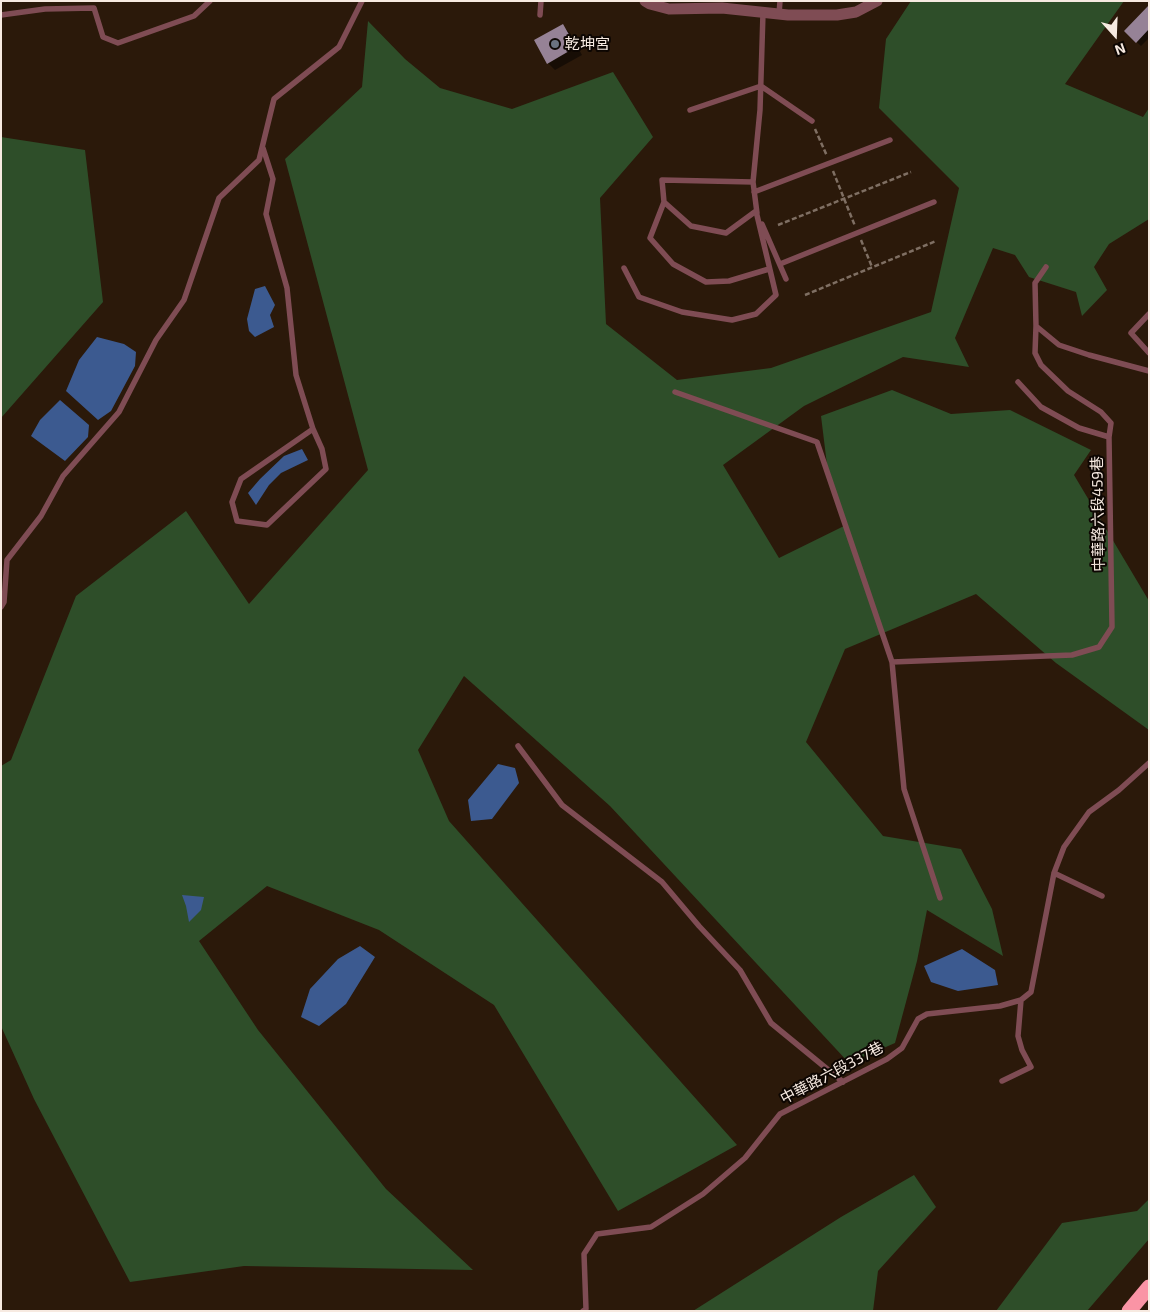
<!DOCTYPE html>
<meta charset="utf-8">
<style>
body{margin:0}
#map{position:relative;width:1150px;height:1312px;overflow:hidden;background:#2b190a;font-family:"Exo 2",sans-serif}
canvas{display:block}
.frame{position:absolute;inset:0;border:2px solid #f7eae1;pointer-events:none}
.north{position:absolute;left:1090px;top:10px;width:50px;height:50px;-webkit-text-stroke:4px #0d0602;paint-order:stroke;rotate:160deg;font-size:14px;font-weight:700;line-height:20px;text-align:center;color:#f7eae1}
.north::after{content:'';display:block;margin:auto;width:18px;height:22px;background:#f7eae1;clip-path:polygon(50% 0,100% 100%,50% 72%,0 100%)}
</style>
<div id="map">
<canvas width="1150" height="1312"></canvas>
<div class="frame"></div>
<div class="north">N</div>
</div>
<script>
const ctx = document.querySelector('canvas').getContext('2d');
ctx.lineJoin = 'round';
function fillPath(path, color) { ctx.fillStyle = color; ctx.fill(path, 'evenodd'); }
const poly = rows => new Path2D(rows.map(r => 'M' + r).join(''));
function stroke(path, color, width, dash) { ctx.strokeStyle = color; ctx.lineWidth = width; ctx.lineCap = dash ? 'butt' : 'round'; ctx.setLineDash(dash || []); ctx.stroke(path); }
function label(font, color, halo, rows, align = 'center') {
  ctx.font = font + ' "Exo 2","Noto Sans TC",sans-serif'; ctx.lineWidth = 4; ctx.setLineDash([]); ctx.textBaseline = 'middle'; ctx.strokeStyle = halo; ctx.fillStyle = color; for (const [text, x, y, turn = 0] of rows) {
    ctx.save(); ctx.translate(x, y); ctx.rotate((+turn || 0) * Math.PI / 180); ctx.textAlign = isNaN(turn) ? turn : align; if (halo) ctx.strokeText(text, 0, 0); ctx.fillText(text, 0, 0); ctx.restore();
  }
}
fillPath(poly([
 [911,1,1124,1,1065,84,1143,117,1149,108,1149,219,1109,244,1094,267,1107,290,1082,316,1076,292,1029,277,1015,255,993,248,955,338,969,367,903,357,804,406,723,465,779,558,844,526,829,481,821,416,892,390,951,414,1010,410,1091,450,1074,475,1149,601,1149,730,1056,663,976,594,845,649,806,742,883,836,961,849,992,909,1003,956,927,910,917,961,895,1043,849,1063,610,806,464,676,418,750,449,821,737,1145,618,1211,494,1005,379,930,267,886,199,941,258,1030,386,1189,473,1270,244,1266,130,1282,34,1099,1,1026,1,766,11,760,76,596,186,511,249,604,368,470,285,159,362,87,368,21,405,59,440,88,512,109,613,72,653,137,600,198,606,324,677,380,771,368,931,312,959,188,879,108,886,39],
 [1,137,85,150,103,302,1,418],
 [914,1175,936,1207,878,1271,873,1311,693,1311,841,1217],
 [1149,1199,1149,1239,1087,1311,996,1311,1062,1223,1137,1211]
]), '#2e4e29');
fillPath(poly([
 [265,286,275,305,270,315,274,327,255,337,249,331,247,319,255,289],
 [97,337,124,344,136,352,135,366,111,411,98,420,66,391,79,360],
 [60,400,89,425,88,437,65,461,31,436,40,420],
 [302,449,308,460,281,473,269,485,256,505,248,493,260,479,284,456],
 [498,764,515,768,519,783,492,819,471,821,468,800],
 [182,895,204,897,201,910,189,922,186,906],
 [360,946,375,957,346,1004,319,1026,301,1017,310,989,338,959],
 [962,949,995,970,998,985,958,991,931,982,924,966]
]), '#3c5a90');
fillPath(poly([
 [1149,7,1149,38,1141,46,1125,31],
 [563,26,570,33,582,55,555,70,548,63]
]), '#0007');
fillPath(poly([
 [1149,5,1149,29,1136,43,1124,31],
 [563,24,576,47,547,64,534,40]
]), '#968296');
stroke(poly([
 [815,129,827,156],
 [833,171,855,226],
 [778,225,911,172],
 [861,240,872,267],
 [805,295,936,241]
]), '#7f6f63', 2.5, [5, 2.5]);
stroke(poly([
 [779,14,780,1],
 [1,15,45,9,94,8,103,37,118,43,194,16,210,1],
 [540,15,541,1],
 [690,110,761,86,812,121],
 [263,148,273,179,266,214,287,288,296,375,313,429,241,479,232,502,237,521,267,525,326,469,322,449,313,429],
 [753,182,662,180,664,202,650,238,673,264,706,282,729,281,769,269],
 [754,192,890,140],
 [757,213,753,182,760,110,763,13],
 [762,224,786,279],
 [780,264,934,202],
 [624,268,639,297,682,312,732,320,756,314,776,295,756,211,726,233,691,226,664,202],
 [1149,314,1131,333,1149,353],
 [1036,326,1035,283,1046,267],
 [1018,382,1041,407,1079,428,1109,437],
 [675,392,817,442,892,662,904,789,940,898],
 [1,607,4,602,7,560,41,516,63,476,119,412,156,340,184,300,219,198,259,160,274,99,339,47,362,1],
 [892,662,1072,655,1099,647,1112,627,1109,437,1111,423,1101,412,1068,391,1041,365,1035,353,1036,326,1059,345,1089,355,1149,371],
 [518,746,562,805,662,882,699,926,740,970,771,1023,843,1082],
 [1054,873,1102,896],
 [1002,1081,1031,1067,1022,1050,1018,1036,1021,1000],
 [583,1311,586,1309,584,1254,597,1234,651,1227,703,1194,745,1158,780,1114,887,1059,902,1048,918,1019,927,1014,1000,1006,1021,1000,1031,992,1054,873,1064,847,1089,812,1119,790,1149,763]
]), '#7f4c54', 5.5);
stroke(poly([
 [645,1,650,4,669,9,722,8,788,15,837,15,856,12,877,1]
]), '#7f4c54', 11);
stroke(poly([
 [1129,1311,1149,1287]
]), '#fa94a5', 15);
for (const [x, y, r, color] of [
 [555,44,5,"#6b7280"]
]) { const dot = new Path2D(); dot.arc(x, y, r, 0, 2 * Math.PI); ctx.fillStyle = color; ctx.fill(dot); stroke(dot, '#0d0602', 2); }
label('15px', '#f7eae1', '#0d0602', [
 ["乾坤宮",565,44]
], 'left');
label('15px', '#f7eae1', '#0d0602', [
 ["中華路六段459巷",1098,514,-91],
 ["中華路六段337巷",832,1073,-28]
]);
</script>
